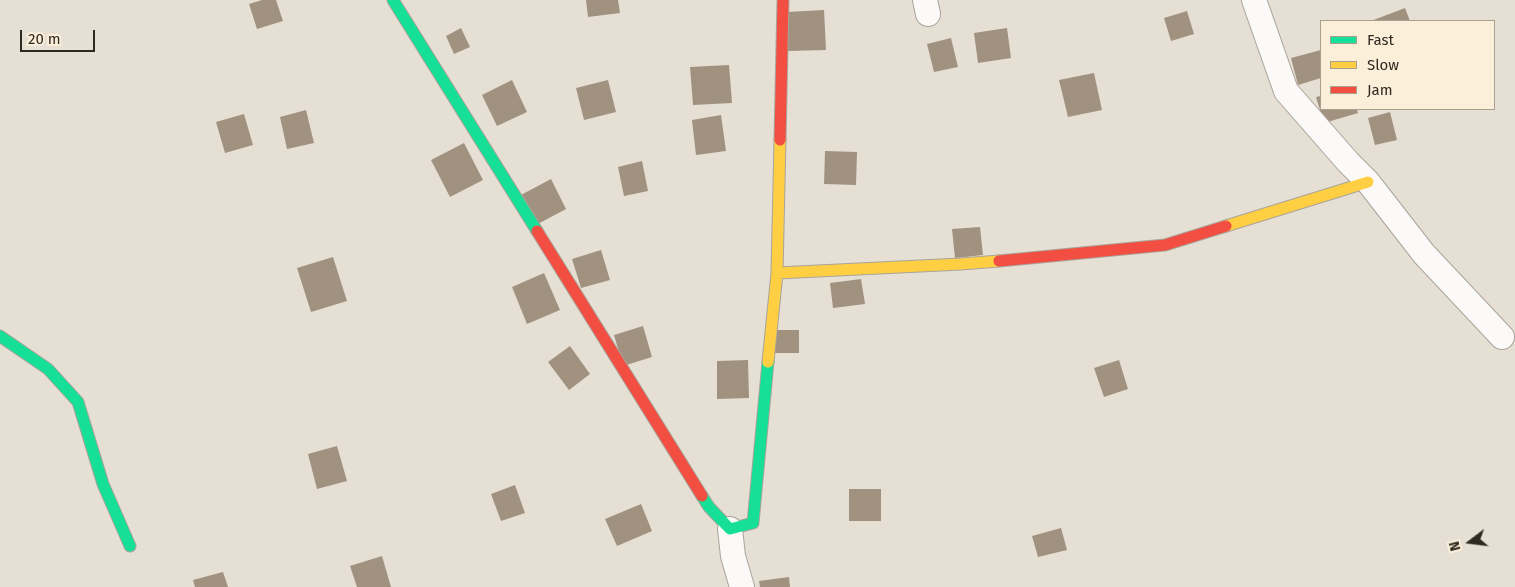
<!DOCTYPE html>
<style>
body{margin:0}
#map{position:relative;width:1515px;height:587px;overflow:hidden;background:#e6dfd4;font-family:"Fira Sans",sans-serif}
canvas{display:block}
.legend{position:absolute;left:1320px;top:20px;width:175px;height:90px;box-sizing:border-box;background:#fbefd9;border:1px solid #a9a08f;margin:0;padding:6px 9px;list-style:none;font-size:15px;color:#2e2921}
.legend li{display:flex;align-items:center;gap:10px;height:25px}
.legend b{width:25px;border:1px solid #a9a08f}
.north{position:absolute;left:1445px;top:517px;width:50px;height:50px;-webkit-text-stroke:4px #fbefd9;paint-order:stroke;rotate:255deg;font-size:14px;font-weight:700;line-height:20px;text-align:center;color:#2e2921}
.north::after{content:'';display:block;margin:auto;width:18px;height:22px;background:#2e2921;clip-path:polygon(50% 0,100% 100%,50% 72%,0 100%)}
.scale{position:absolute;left:20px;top:30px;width:75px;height:22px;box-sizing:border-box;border:2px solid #2e2921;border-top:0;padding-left:6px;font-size:15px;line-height:18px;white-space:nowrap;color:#2e2921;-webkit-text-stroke:4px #fbefd9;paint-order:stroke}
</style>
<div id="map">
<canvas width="1515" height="587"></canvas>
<ul class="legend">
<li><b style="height:6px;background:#16e098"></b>Fast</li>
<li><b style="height:6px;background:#ffcf43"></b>Slow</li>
<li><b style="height:6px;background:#f24e42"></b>Jam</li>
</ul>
<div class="north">N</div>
<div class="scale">20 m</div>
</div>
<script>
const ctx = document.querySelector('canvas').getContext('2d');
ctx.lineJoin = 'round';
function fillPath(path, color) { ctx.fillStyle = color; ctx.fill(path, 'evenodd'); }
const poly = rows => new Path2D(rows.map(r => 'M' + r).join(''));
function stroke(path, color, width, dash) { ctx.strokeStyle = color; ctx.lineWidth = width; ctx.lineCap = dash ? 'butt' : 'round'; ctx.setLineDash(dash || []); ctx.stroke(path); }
fillPath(poly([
 [262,0,276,0,283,21,257,29,249,4],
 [586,0,618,0,620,13,588,17],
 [1405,8,1410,21,1371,21],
 [824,10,826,50,788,51,787,12],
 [1187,11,1194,34,1171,41,1164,18],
 [461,28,470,47,454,54,446,36],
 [1007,28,1011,58,978,63,974,33],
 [951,38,958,67,934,72,927,44],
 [1321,50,1321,78,1298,85,1291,58],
 [729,65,732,103,693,105,690,67],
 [1094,73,1102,110,1068,117,1059,80],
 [512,80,527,112,497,126,482,95],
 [608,80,616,112,584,120,576,88],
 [1321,96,1321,109,1357,109,1358,113,1324,123,1316,97],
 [306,110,314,143,287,149,280,117],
 [1390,112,1397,140,1375,145,1368,118],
 [244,114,253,145,225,153,216,122],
 [721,115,726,151,696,155,692,120],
 [464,143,483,180,450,197,431,160],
 [825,151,857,152,856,185,824,184],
 [642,161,648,191,624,196,618,167],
 [551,179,566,209,534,226,519,196],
 [980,227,983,255,955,258,952,229],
 [601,250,610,280,581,288,572,259],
 [333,257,347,301,311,312,297,268],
 [544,273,560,310,527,324,512,287],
 [861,279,865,304,833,308,830,283],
 [643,326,652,357,623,366,614,335],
 [774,330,799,330,799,353,774,353],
 [570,346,590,374,569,390,548,362],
 [748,360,749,398,717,399,717,361],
 [1119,360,1128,389,1104,397,1094,368],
 [337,446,347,481,317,489,308,454],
 [515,485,525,513,501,521,491,494],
 [849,489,881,489,881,521,849,521],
 [641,504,652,531,617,546,605,519],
 [1061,528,1067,550,1038,557,1032,536],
 [382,556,391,587,357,587,350,566],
 [223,572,228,587,195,587,193,580],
 [789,577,790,587,760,587,759,581]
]), '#a19280');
const street = poly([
 [925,0,928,14],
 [1254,0,1286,91,1348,162,1368,182,1424,254,1502,337],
 [730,529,733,556,742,587]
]);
const fast = poly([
 [393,0,537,231],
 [0,336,48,369,78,402,103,484,130,546],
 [702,496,709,507,730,529,753,523,768,362]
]);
const slow = poly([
 [1226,226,1368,182],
 [777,273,961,264,999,261],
 [768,362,777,273,780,140]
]);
const jam = poly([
 [780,140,783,0],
 [537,231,702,496],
 [999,261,1165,245,1226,226]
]);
stroke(street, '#a9a49b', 26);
stroke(fast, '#a9a49b', 13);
stroke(slow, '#a9a49b', 13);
stroke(jam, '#a9a49b', 13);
stroke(street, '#fbfaf9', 24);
stroke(fast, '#16e098', 11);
stroke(slow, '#ffcf43', 11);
stroke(jam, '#f24e42', 11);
</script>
